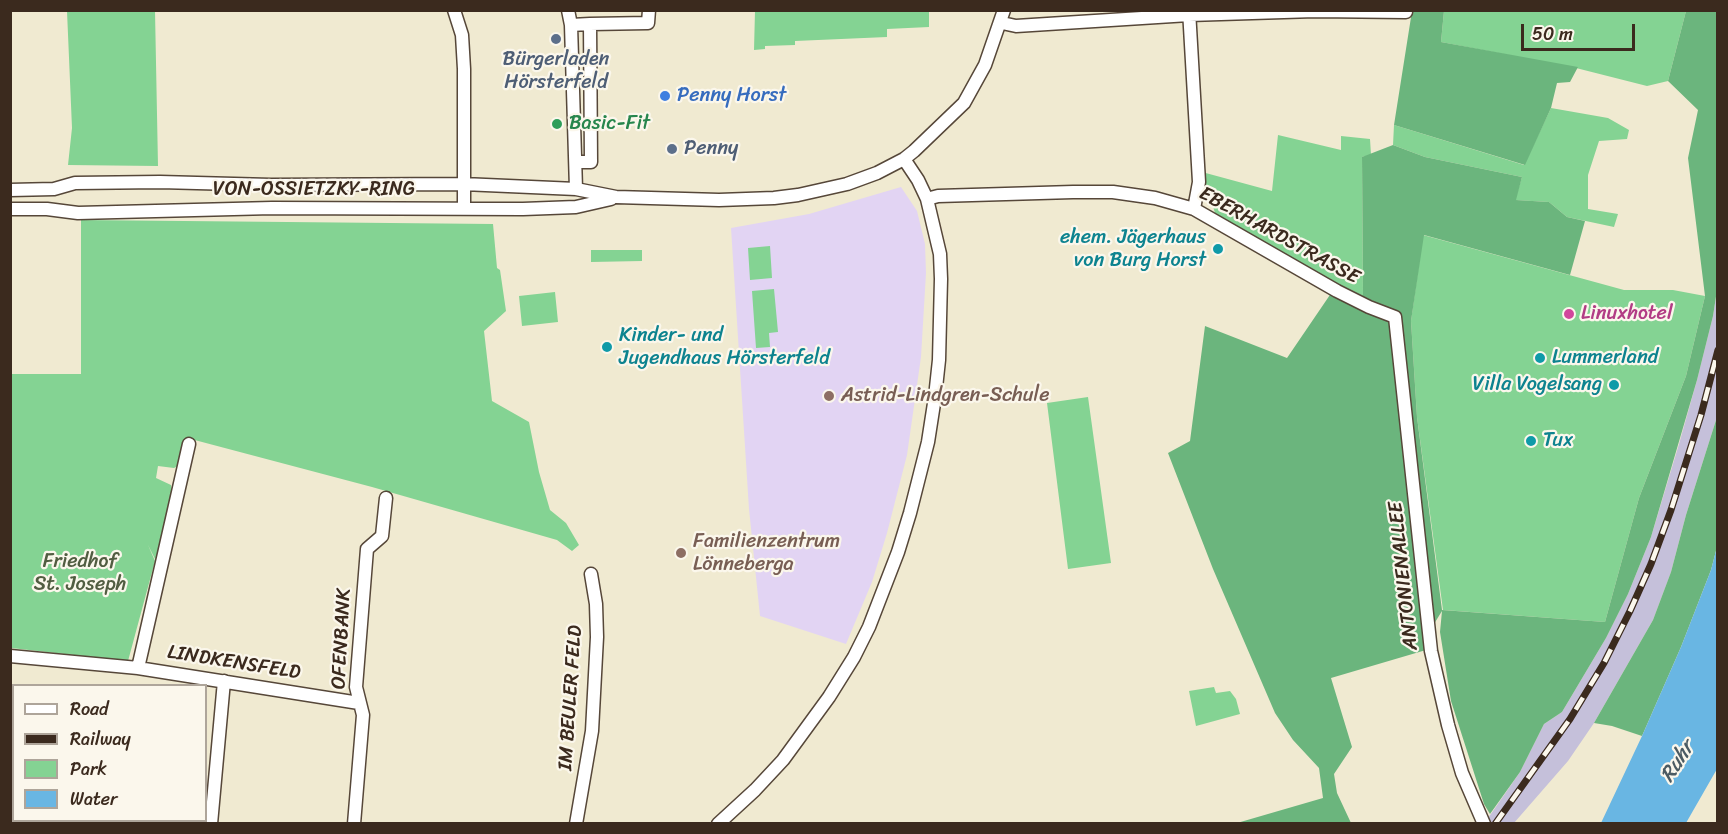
<!DOCTYPE html>
<meta charset="utf-8">
<style>
body{margin:0}
#map{position:relative;width:1728px;height:834px;overflow:hidden;background:#f0ead1;font-family:Sriracha,sans-serif}
canvas{display:block}
.frame{position:absolute;inset:0;border:12px solid #3b2a1e;pointer-events:none}
.legend{position:absolute;left:12px;top:684px;width:195px;height:138px;box-sizing:border-box;background:#fbf7ec;border:2px solid #aea59a;margin:0;padding:8px 10px;list-style:none;font-size:18px;color:#3b2a1e}
.legend li{display:flex;align-items:center;gap:12px;height:30px}
.legend b{width:30px;border:2px solid #aea59a}
.scale{position:absolute;left:1521px;top:24px;width:114px;height:27px;box-sizing:border-box;border:3px solid #3b2a1e;border-top:0;padding-left:8px;font-size:18px;line-height:21px;white-space:nowrap;color:#3b2a1e;-webkit-text-stroke:4px #fbf7ec;paint-order:stroke}
</style>
<div id="map">
<canvas width="1728" height="834"></canvas>
<div class="frame"></div>
<ul class="legend">
<li><b style="height:8px;background:#fff"></b>Road</li>
<li><b style="height:8px;background:#3b2a1e"></b>Railway</li>
<li><b style="height:16px;background:#84d393"></b>Park</li>
<li><b style="height:16px;background:#69b6e3"></b>Water</li>
</ul>
<div class="scale">50 m</div>
</div>
<script>
const ctx = document.querySelector('canvas').getContext('2d');
ctx.lineJoin = 'round';
function fillPath(path, color) { ctx.fillStyle = color; ctx.fill(path, 'evenodd'); }
const poly = rows => new Path2D(rows.map(r => 'M' + r).join(''));
function stroke(path, color, width, dash) { ctx.strokeStyle = color; ctx.lineWidth = width; ctx.lineCap = dash ? 'butt' : 'round'; ctx.setLineDash(dash || []); ctx.stroke(path); }
function label(font, color, halo, rows, align = 'center') {
  ctx.font = font + ' Sriracha,sans-serif'; ctx.lineWidth = 4.5; ctx.setLineDash([]); ctx.textBaseline = 'middle'; ctx.strokeStyle = halo; ctx.fillStyle = color; for (const [text, x, y, turn = 0] of rows) {
    ctx.save(); ctx.translate(x, y); ctx.rotate((+turn || 0) * Math.PI / 180); ctx.textAlign = isNaN(turn) ? turn : align; if (halo) ctx.strokeText(text, 0, 0); ctx.fillText(text, 0, 0); ctx.restore();
  }
}
fillPath(poly([
 [901,187,917,211,925,244,926,273,921,357,907,455,887,533,872,582,846,644,760,616,749,509,731,228,809,214]
]), '#e2d4f3');
fillPath(poly([
 [1717,290,1717,417,1686,515,1671,572,1653,620,1594,723,1568,761,1514,823,1484,824,1520,772,1544,724,1562,712,1606,638,1628,594,1651,537,1679,444,1697,380,1713,316]
]), '#c5c0da');
fillPath(poly([
 [67,11,155,11,158,166,68,165,72,128],
 [755,11,929,11,929,27,887,29,887,37,795,41,795,45,765,46,765,49,754,50],
 [1444,11,1686,11,1668,81,1647,86,1576,68,1441,42],
 [1551,108,1608,118,1629,130,1627,139,1599,141,1588,175,1588,209,1618,214,1614,227,1567,217,1549,202,1515,200,1522,177,1425,157,1393,145,1394,125,1524,165],
 [1278,135,1341,150,1341,136,1370,139,1371,155,1362,157,1363,297,1336,286,1215,213,1202,172,1272,191],
 [81,220,493,224,497,268,500,270,506,311,484,331,492,401,529,422,539,472,550,510,566,523,579,545,572,551,557,540,372,487,187,438,180,465,174,468,158,466,156,478,171,485,173,497,157,563,148,545,155,561,128,661,11,648,11,374,81,374],
 [1423,235,1624,290,1673,290,1705,296,1686,376,1639,498,1605,622,1443,610,1417,417,1411,321],
 [770,246,772,278,750,280,748,248],
 [591,250,642,250,642,261,591,262],
 [774,289,778,332,769,333,770,347,756,348,752,291],
 [555,292,558,322,522,326,519,296],
 [1088,397,1111,563,1068,569,1047,403],
 [1214,687,1216,693,1230,691,1236,699,1240,714,1196,726,1189,691]
]), '#84d393');
fillPath(poly([
 [1412,11,1444,11,1441,42,1578,67,1570,82,1557,83,1551,108,1525,165,1394,125],
 [1686,11,1717,11,1717,290,1713,316,1697,380,1651,537,1628,594,1606,638,1562,712,1544,724,1520,772,1490,814,1484,804,1451,701,1440,632,1442,611,1429,632,1426,650,1331,678,1352,747,1334,774,1337,793,1351,823,1237,823,1323,798,1319,768,1293,740,1275,713,1213,569,1168,453,1190,441,1205,326,1287,358,1336,286,1363,297,1362,157,1393,145,1425,157,1522,177,1516,200,1549,202,1567,217,1585,221,1570,275,1424,235,1411,321,1417,417,1442,610,1605,622,1639,498,1686,376,1705,296,1688,158,1698,110,1668,81],
 [1717,417,1717,547,1711,570,1681,647,1642,736,1612,726,1594,723,1653,620,1671,572,1686,515]
]), '#6bb57d');
fillPath(poly([
 [1717,547,1717,769,1686,823,1601,823,1642,736,1681,647,1711,570]
]), '#69b6e3');
const street = poly([
 [454,10,462,35,464,69,464,209],
 [568,10,571,25,576,189],
 [1189,10,1199,182,1194,209],
 [1002,23,1016,26,1189,15,1315,11,1406,12],
 [590,24,648,23,649,10],
 [571,25,590,24,591,162,576,162],
 [10,190,54,189,75,183,160,182,271,185,463,184,576,189,616,197,719,200,774,198,798,195,847,184,877,173,904,159,914,151,964,103,985,65,1004,10],
 [927,199,938,196,1073,192,1113,192,1155,198,1194,209,1337,291,1369,307,1395,317,1431,651,1448,725,1462,773,1484,824],
 [10,209,47,209,78,213,272,208,523,209,576,207,611,199],
 [10,656,138,668,359,703],
 [138,668,189,444],
 [211,824,224,681],
 [354,824,363,715,356,687,367,549,382,536,386,498],
 [576,824,592,731,597,637,596,604,591,574],
 [718,824,755,790,783,760,829,697,854,657,869,627,898,552,910,513,928,442,935,397,939,360,941,279,940,254,927,199,918,180,904,159]
]);
stroke(street, '#564739', 15);
stroke(street, '#fff', 12);
const rail = poly([
 [1495,824,1570,719,1604,663,1630,611,1651,564,1671,510,1701,415,1718,350]
]);
stroke(rail, '#3b2a1e', 7);
stroke(rail, '#fbf7ec', 4.5, [14]);
for (const [x, y, r, color] of [
 [556,39,6,"#5c6f8a"],
 [665,96,6,"#3f7fe0"],
 [557,124,6,"#2e9e5b"],
 [672,149,6,"#5c6f8a"],
 [1218,249,6,"#0f9aa8"],
 [1569,314,6,"#d1479c"],
 [607,347,6,"#0f9aa8"],
 [1540,358,6,"#0f9aa8"],
 [1614,385,6,"#0f9aa8"],
 [829,396,6,"#8d6e63"],
 [1531,441,6,"#0f9aa8"],
 [681,553,6,"#8d6e63"]
]) { const dot = new Path2D(); dot.arc(x, y, r, 0, 2 * Math.PI); ctx.fillStyle = color; ctx.fill(dot); stroke(dot, '#fbf7ec', 2); }
label('20px', '#4e5e75', '#fbf7ec', [
 ["Bürgerladen",556,60],
 ["Hörsterfeld",556,83],
 ["Penny",684,149,"left"]
]);
label('20px', '#366cbe', '#fbf7ec', [
 ["Penny Horst",677,96]
], 'left');
label('20px', '#27864d', '#fbf7ec', [
 ["Basic-Fit",569,124]
], 'left');
label('20px', '#3b2a1e', '#fbf7ec', [
 ["VON-OSSIETZKY-RING",314,190],
 ["EBERHARDSTRASSE",1279,236,29],
 ["ANTONIENALLEE",1404,576,-96],
 ["OFENBANK",342,639,-87],
 ["LINDKENSFELD",234,663,9],
 ["IM BEULER FELD",571,698,-86]
]);
label('20px', '#0d838f', '#fbf7ec', [
 ["ehem. Jägerhaus",1206,238,"right"],
 ["von Burg Horst",1206,261,"right"],
 ["Kinder- und",619,336],
 ["Jugendhaus Hörsterfeld",619,359],
 ["Lummerland",1552,358],
 ["Villa Vogelsang",1602,385,"right"],
 ["Tux",1543,441]
], 'left');
label('20px', '#b23c85', '#fbf7ec', [
 ["Linuxhotel",1581,314]
], 'left');
label('20px', '#785e54', '#fbf7ec', [
 ["Astrid-Lindgren-Schule",841,396],
 ["Familienzentrum",693,542],
 ["Lönneberga",693,565]
], 'left');
label('20px', '#515d41', '#fbf7ec', [
 ["Friedhof",80,562],
 ["St. Joseph",80,585]
]);
label('italic 21px', '#4b5b63', '#fbf7ec', [
 ["Ruhr",1678,762,-57]
]);
</script>
